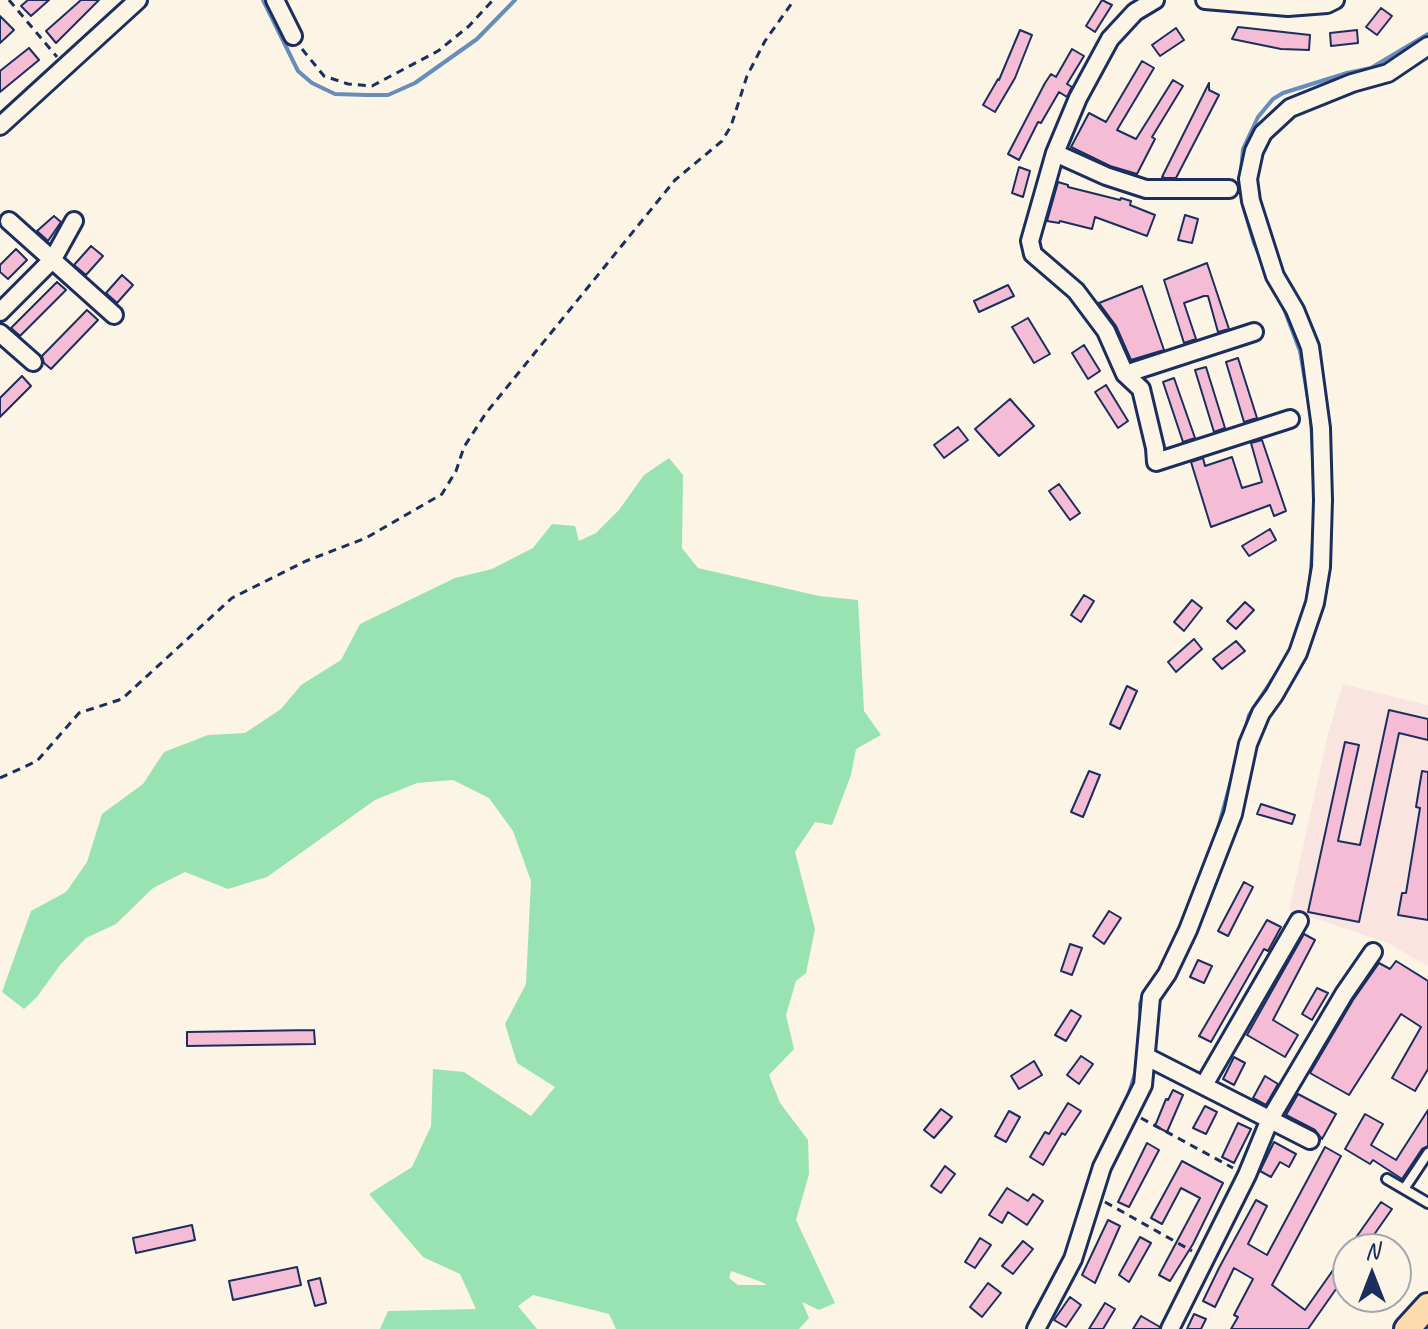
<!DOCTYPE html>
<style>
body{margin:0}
#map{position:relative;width:1428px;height:1329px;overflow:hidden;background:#fcf5e5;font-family:Caveat,sans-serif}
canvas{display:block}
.north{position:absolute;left:1332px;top:1233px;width:80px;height:80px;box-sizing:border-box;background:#fcf5e5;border:2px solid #a2a6af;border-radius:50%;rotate:0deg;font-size:22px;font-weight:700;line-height:32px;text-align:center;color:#1b2f5e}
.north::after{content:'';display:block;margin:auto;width:28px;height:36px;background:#1b2f5e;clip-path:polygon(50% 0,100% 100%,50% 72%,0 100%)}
</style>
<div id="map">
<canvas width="1428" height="1329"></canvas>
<div class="north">N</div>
</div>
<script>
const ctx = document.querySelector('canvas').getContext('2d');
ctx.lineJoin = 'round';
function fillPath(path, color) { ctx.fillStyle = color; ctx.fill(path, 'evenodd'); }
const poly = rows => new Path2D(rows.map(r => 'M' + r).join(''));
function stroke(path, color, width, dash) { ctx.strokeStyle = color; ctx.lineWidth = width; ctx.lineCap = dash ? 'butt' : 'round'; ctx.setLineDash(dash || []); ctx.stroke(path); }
fillPath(poly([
 [1343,684,1428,705,1428,966,1388,943,1289,910,1329,730]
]), '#fae4e0');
fillPath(poly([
 [669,458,683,475,682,548,698,568,819,596,858,600,864,711,881,735,856,749,851,775,832,825,815,822,795,852,815,929,806,973,796,981,786,1015,794,1049,769,1075,780,1103,808,1140,809,1174,796,1220,835,1303,819,1310,802,1302,809,1318,799,1329,616,1329,609,1314,533,1295,518,1306,537,1329,380,1329,388,1311,476,1309,460,1274,423,1257,369,1194,412,1167,431,1126,433,1069,464,1072,531,1116,555,1087,517,1063,505,1024,526,984,531,881,513,831,489,798,453,780,417,783,375,800,267,877,228,889,185,872,153,888,116,924,86,938,60,965,37,997,24,1009,2,992,31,911,66,892,87,862,102,814,143,784,164,752,208,735,245,733,281,709,301,685,341,660,360,624,455,578,492,569,533,548,552,524,575,526,579,541,596,533,619,510,644,475],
 [731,1271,759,1281,767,1285,738,1285,729,1278]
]), '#99e2b2');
stroke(poly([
 [263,0,298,71,312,83,335,94,367,95,388,95,415,83,477,39,515,0],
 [1262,261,1254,243,1244,209,1240,182,1243,149,1258,117,1273,99,1283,93,1347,73,1371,68,1428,34],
 [1281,301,1300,351,1311,416,1315,500],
 [1310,584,1315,513],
 [1244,735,1249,715,1281,666],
 [1214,843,1238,755],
 [1141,1026,1140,1004,1145,991,1156,976],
 [1128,1096,1137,1067],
 [1032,1323,1034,1312,1049,1288]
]), '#688dba', 4);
const building = poly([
 [28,0,49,0,31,16,21,6,28,0],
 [81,0,99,0,56,43,46,31,81,0],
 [1102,0,1112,5,1095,32,1086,26,1102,0],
 [1381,8,1392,16,1377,35,1366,27,1381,8],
 [0,16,14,30,0,43,0,16],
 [1238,27,1310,35,1309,50,1281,49,1232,39,1238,27],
 [1176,28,1184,40,1160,56,1152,45,1176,28],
 [1020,30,1032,35,1015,78,995,112,983,105,998,79,999,80,1020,30],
 [1357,30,1358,43,1331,46,1330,33,1357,30],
 [29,48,39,60,0,92,0,71,29,48],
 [1072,49,1084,56,1067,84,1072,87,1067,97,1059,92,1041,123,1038,122,1019,160,1008,154,1045,83,1051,74,1056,77,1072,49],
 [1142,61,1154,68,1117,130,1136,139,1173,80,1183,86,1152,137,1155,139,1137,174,1110,166,1071,147,1089,113,1106,122,1142,61],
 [1209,83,1209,90,1219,95,1176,178,1165,178,1162,177,1209,83],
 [1019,167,1030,171,1023,197,1012,193,1019,167],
 [1058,182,1068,185,1068,187,1120,200,1121,198,1131,201,1130,205,1155,215,1147,236,1095,217,1092,229,1060,221,1059,223,1047,221,1058,182],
 [1185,215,1198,219,1192,243,1178,240,1185,215],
 [54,216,61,222,48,241,37,231,54,216],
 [91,246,103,256,86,275,74,265,91,246],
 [16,249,27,260,8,279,0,272,0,265,16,249],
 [1207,263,1229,329,1218,332,1208,296,1204,296,1184,303,1196,339,1184,343,1164,280,1207,263],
 [122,275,133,285,117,303,106,293,122,275],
 [57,282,66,290,20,336,11,328,57,282],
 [1008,285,1014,296,979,312,974,301,1008,285],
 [1142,286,1164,350,1131,360,1116,326,1099,303,1142,286],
 [87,310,98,320,51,369,44,363,42,356,87,310],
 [1028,318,1050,354,1034,363,1012,327,1028,318],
 [1084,345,1100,371,1088,379,1072,353,1084,345],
 [1238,358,1257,418,1244,422,1226,362,1238,358],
 [1206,367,1225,428,1214,432,1195,370,1206,367],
 [22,376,31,386,0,417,0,398,22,376],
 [1174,378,1195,438,1183,442,1163,382,1174,378],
 [1106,385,1128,421,1118,428,1095,392,1106,385],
 [1010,399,1034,426,999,456,975,429,1010,399],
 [958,427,968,440,944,458,934,445,958,427],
 [1262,440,1286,511,1274,516,1270,505,1211,527,1191,462,1203,458,1205,466,1232,457,1242,488,1262,482,1251,443,1262,440],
 [1059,484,1080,513,1070,520,1049,491,1059,484],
 [1270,529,1276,540,1249,556,1242,546,1270,529],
 [1084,595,1094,601,1081,622,1071,615,1084,595],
 [1192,600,1202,608,1184,631,1174,622,1192,600],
 [1245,602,1254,610,1236,629,1227,621,1245,602],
 [1194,639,1202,649,1176,672,1168,662,1194,639],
 [1236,641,1245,651,1222,669,1213,659,1236,641],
 [1127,686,1137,691,1120,729,1110,724,1127,686],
 [1389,710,1428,719,1428,740,1399,733,1359,922,1308,912,1345,742,1359,745,1338,841,1360,845,1389,710],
 [1089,771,1100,775,1083,817,1071,812,1089,771],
 [1422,771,1428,772,1428,920,1398,915,1402,893,1406,893,1420,808,1416,807,1422,771],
 [1261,804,1295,815,1292,824,1257,814,1261,804],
 [1244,882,1253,887,1228,936,1218,931,1244,882],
 [1109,911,1121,918,1104,944,1093,936,1109,911],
 [1267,920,1281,927,1268,951,1264,949,1211,1042,1199,1036,1267,920],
 [1304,934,1315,940,1273,1020,1298,1035,1285,1057,1247,1035,1304,934],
 [1070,944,1082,948,1072,975,1061,971,1070,944],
 [1198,960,1212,966,1204,983,1190,977,1198,960],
 [1396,961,1428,981,1428,1069,1415,1091,1392,1078,1421,1027,1401,1014,1349,1095,1310,1073,1353,1000,1379,963,1390,969,1396,961],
 [1317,988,1328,993,1312,1020,1302,1014,1317,988],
 [1071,1010,1081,1016,1066,1041,1055,1035,1071,1010],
 [314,1030,315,1044,187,1046,187,1032,314,1030],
 [1081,1056,1093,1064,1079,1084,1067,1075,1081,1056],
 [1234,1057,1245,1063,1234,1085,1223,1079,1234,1057],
 [1034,1061,1042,1075,1019,1089,1011,1076,1034,1061],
 [1265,1076,1278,1084,1266,1105,1253,1098,1265,1076],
 [1173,1090,1183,1095,1167,1132,1155,1126,1166,1099,1168,1100,1173,1090],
 [1298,1094,1336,1114,1322,1139,1315,1130,1286,1115,1298,1094],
 [1068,1103,1081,1111,1065,1135,1062,1133,1043,1165,1030,1157,1045,1132,1049,1134,1068,1103],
 [1205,1106,1217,1112,1206,1134,1193,1128,1205,1106],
 [941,1109,952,1117,934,1138,924,1130,941,1109],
 [1428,1110,1428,1146,1422,1149,1402,1179,1373,1160,1370,1164,1345,1149,1365,1114,1383,1124,1371,1145,1396,1160,1428,1110],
 [1009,1111,1020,1117,1006,1142,995,1136,1009,1111],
 [1238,1123,1251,1129,1234,1163,1222,1157,1238,1123],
 [1274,1142,1296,1154,1289,1167,1280,1162,1271,1177,1260,1171,1274,1142],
 [1147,1143,1159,1150,1129,1207,1118,1202,1147,1143],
 [1325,1147,1341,1156,1272,1285,1305,1310,1381,1202,1392,1209,1364,1249,1348,1249,1348,1272,1308,1329,1231,1329,1238,1317,1234,1315,1253,1279,1234,1268,1215,1307,1203,1301,1219,1268,1256,1200,1267,1206,1248,1244,1267,1255,1325,1147],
 [1182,1161,1223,1183,1193,1244,1170,1281,1159,1275,1200,1198,1181,1188,1162,1224,1151,1218,1182,1161],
 [945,1166,955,1174,941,1193,931,1186,945,1166],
 [1007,1188,1028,1201,1033,1194,1043,1201,1027,1225,1008,1212,1002,1223,989,1215,1007,1188],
 [1108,1220,1120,1226,1095,1283,1082,1275,1108,1220],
 [192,1225,195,1240,136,1253,133,1238,192,1225],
 [1140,1237,1151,1243,1129,1282,1119,1275,1140,1237],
 [980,1238,991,1245,975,1268,965,1262,980,1238],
 [1023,1241,1033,1249,1013,1274,1002,1266,1023,1241],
 [297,1267,301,1285,233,1300,229,1281,297,1267],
 [320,1278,326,1303,315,1306,308,1281,320,1278],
 [988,1283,1001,1293,982,1317,970,1307,988,1283],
 [1070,1297,1081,1305,1066,1327,1054,1320,1070,1297],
 [1105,1303,1115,1309,1103,1329,1089,1329,1105,1303],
 [1194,1314,1206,1319,1201,1329,1187,1329,1194,1314],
 [1141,1316,1160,1327,1159,1329,1133,1329,1141,1316]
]);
fillPath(building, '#f5bdd5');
stroke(building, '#1b2f5e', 2);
const service = poly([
 [1387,1179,1428,1203],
 [1404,1189,1428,1153]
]);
const minor = poly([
 [275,0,293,36],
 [1155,0,1135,12,1110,39,1078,98,1055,153,1030,241,1033,254,1076,291,1106,331,1125,374,1141,389,1155,448,1156,462,1290,419],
 [1205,0,1288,7,1327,4,1335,0],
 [0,126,138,0],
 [1055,153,1106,176,1146,189,1229,189],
 [9,221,114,315],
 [0,312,53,259,74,221],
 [0,333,33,362],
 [1125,374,1254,332],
 [1147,1057,1310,1140],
 [1204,1085,1299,921],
 [1036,1329,1073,1259,1102,1167,1143,1085,1151,997,1167,974,1188,930,1233,814,1248,744,1261,713,1274,695,1298,653,1315,603,1321,567,1323,500,1321,428,1310,347,1295,310,1275,276,1251,201,1248,179,1254,151,1263,133,1290,108,1352,83,1388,73,1428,46],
 [1170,1329,1247,1175,1270,1119,1344,994,1373,952]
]);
const primary = poly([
 [1407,1329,1428,1306]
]);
stroke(service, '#1b2f5e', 14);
stroke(minor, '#1b2f5e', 22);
stroke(primary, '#1b2f5e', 30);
stroke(poly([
 [9,0,57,57],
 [302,49,324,76,348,84,372,86,438,51,469,26,493,0],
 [0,778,37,761,79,713,122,699,232,598,306,561,366,538,442,494,456,471,464,447,486,413,675,180,722,141,731,126,747,76,765,41,794,0],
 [1141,1118,1233,1168],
 [1105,1202,1192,1251]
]), '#1b2f5e', 3, [8, 6]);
stroke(service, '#fcf5e5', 8);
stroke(minor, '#fcf5e5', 16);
stroke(primary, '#fedbac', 24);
</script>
